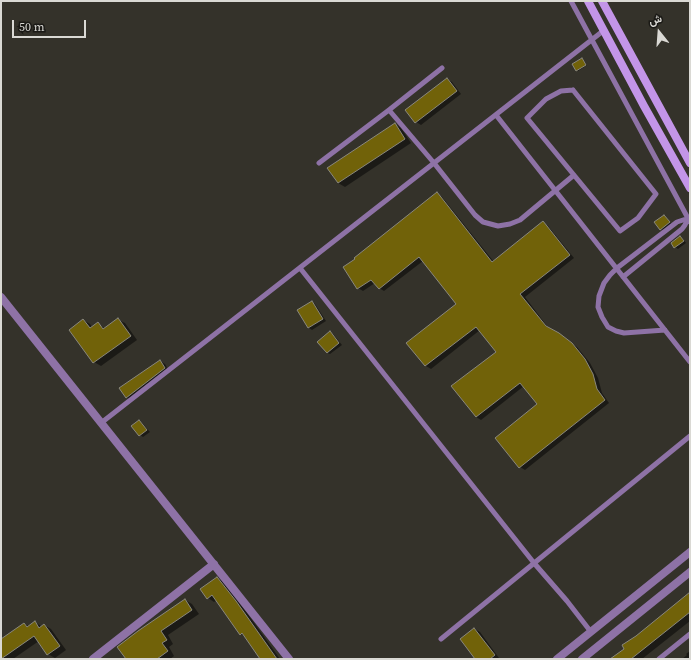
<!DOCTYPE html>
<meta charset="utf-8">
<style>
body{margin:0}
#map{position:relative;width:691px;height:660px;overflow:hidden;background:#34322a;font-family:"Source Serif 4",Vazirmatn,serif}
canvas{display:block}
.frame{position:absolute;inset:0;border:2px solid #dad9d4;pointer-events:none}
.north{position:absolute;left:639px;top:12px;width:40px;height:40px;-webkit-text-stroke:3px #1b1a16;paint-order:stroke;rotate:343deg;font-size:11px;font-weight:700;line-height:16px;text-align:center;color:#dad9d4}
.north::after{content:'';display:block;margin:auto;width:14px;height:18px;background:#dad9d4;clip-path:polygon(50% 0,100% 100%,50% 72%,0 100%)}
.scale{position:absolute;left:12px;top:20px;width:74px;height:18px;box-sizing:border-box;border:2px solid #dad9d4;border-top:0;padding-left:5px;font-size:12px;line-height:14px;white-space:nowrap;color:#dad9d4;-webkit-text-stroke:3px #1b1a16;paint-order:stroke}
</style>
<div id="map">
<canvas width="691" height="660"></canvas>
<div class="frame"></div>
<div class="north">ش</div>
<div class="scale">50 m</div>
</div>
<script>
const ctx = document.querySelector('canvas').getContext('2d');
ctx.lineJoin = 'round';
function fillPath(path, color) { ctx.fillStyle = color; ctx.fill(path, 'evenodd'); }
const poly = rows => new Path2D(rows.map(r => 'M' + r).join(''));
function stroke(path, color, width, dash) { ctx.strokeStyle = color; ctx.lineWidth = width; ctx.lineCap = dash ? 'butt' : 'round'; ctx.setLineDash(dash || []); ctx.stroke(path); }
fillPath(poly([
 [582,59,587,65,578,71,577,70],
 [447,79,452,82,461,94,421,125,416,122],
 [395,124,401,128,411,143,345,187,338,183],
 [437,194,442,197,494,262,543,223,548,226,574,258,525,297,550,330,564,337,577,347,590,363,598,378,602,393,609,403,525,470,520,467,538,405,524,386,481,420,476,417,497,352,480,330,431,369,426,366,408,343,457,304,423,261,384,291,379,288,375,283,363,291,358,288,356,259],
 [664,216,667,218,672,225,664,231,661,229],
 [680,237,683,239,686,243,678,249,675,247],
 [312,302,315,304,326,321,312,330,309,328,298,311],
 [83,320,90,324,92,327,98,324,106,329,118,320,125,323,137,340,101,366,94,362,70,330],
 [330,333,333,334,342,345,330,354,327,353],
 [160,361,165,364,169,371,132,400,127,398,120,388],
 [139,421,142,423,150,432,143,437,140,435,133,426],
 [217,578,224,582,242,606,280,659,262,659,246,637,241,634,217,600,214,602,208,598],
 [690,594,690,621,642,659,612,659,626,649,637,637],
 [185,600,192,604,199,614,168,635,173,644,169,647,174,656,170,659,127,659],
 [35,622,42,627,44,625,51,629,66,650,55,658,48,654,39,641,13,659,1,659,1,640,24,624,29,626],
 [475,629,480,632,499,658,498,659,476,659],
 [690,651,690,659,682,659,687,655,686,654]
]), '#0007');
const building = poly([
 [582,58,586,65,576,71,572,64,582,58],
 [447,78,457,91,415,123,405,110,447,78],
 [395,123,405,139,338,183,327,168,395,123],
 [437,192,492,262,543,221,570,255,520,294,546,326,559,333,572,343,585,359,593,374,597,389,605,400,519,468,495,438,537,404,520,383,476,417,451,386,496,352,476,327,425,366,406,343,456,304,419,257,379,289,371,280,357,289,343,267,355,259,354,258,437,192],
 [664,215,670,222,660,230,654,222,664,215],
 [680,236,684,241,674,248,671,243,680,236],
 [312,301,323,319,308,328,297,310,312,301],
 [118,318,131,336,93,363,69,330,83,319,90,328,98,322,103,329,118,318],
 [330,331,339,343,327,353,317,342,330,331],
 [160,360,165,368,126,398,119,388,160,360],
 [139,420,147,430,139,436,131,426,139,420],
 [217,577,236,601,277,659,260,659,242,633,240,635,212,595,207,599,200,589,217,577],
 [690,592,690,612,631,659,610,659,624,649,622,645,636,636,690,592],
 [185,599,192,610,161,631,167,640,162,643,168,651,157,659,126,659,117,647,138,631,185,599],
 [35,621,39,628,44,624,60,646,47,655,34,636,1,659,1,639,24,623,27,627,35,621],
 [474,628,495,655,490,659,475,659,460,639,474,628]
]);
fillPath(building, '#716209');
stroke(building, '#89877d', 1);
stroke(poly([
 [571,1,690,222],
 [573,90,656,194,638,218,620,231,527,118,546,99,561,91,573,90],
 [389,110,434,163,475,215,483,222,498,226,510,224,520,220,574,175],
 [496,115,690,362],
 [319,163,389,110,442,68],
 [300,268,534,563,567,601,591,632],
 [623,277,682,229,685,225,688,219],
 [665,330,624,333,616,331,608,327,602,317,598,307,599,296,604,283,610,275,617,268,677,222,689,218],
 [101,423,603,31],
 [441,639,690,436],
 [659,659,690,634]
]), '#8e72a6', 5);
stroke(poly([
 [1,297,289,659],
 [93,659,214,564],
 [557,659,690,552],
 [582,659,690,572]
]), '#8e72a6', 8);
stroke(poly([
 [588,1,644,106,690,188],
 [602,1,690,163]
]), '#c395e8', 8);
</script>
